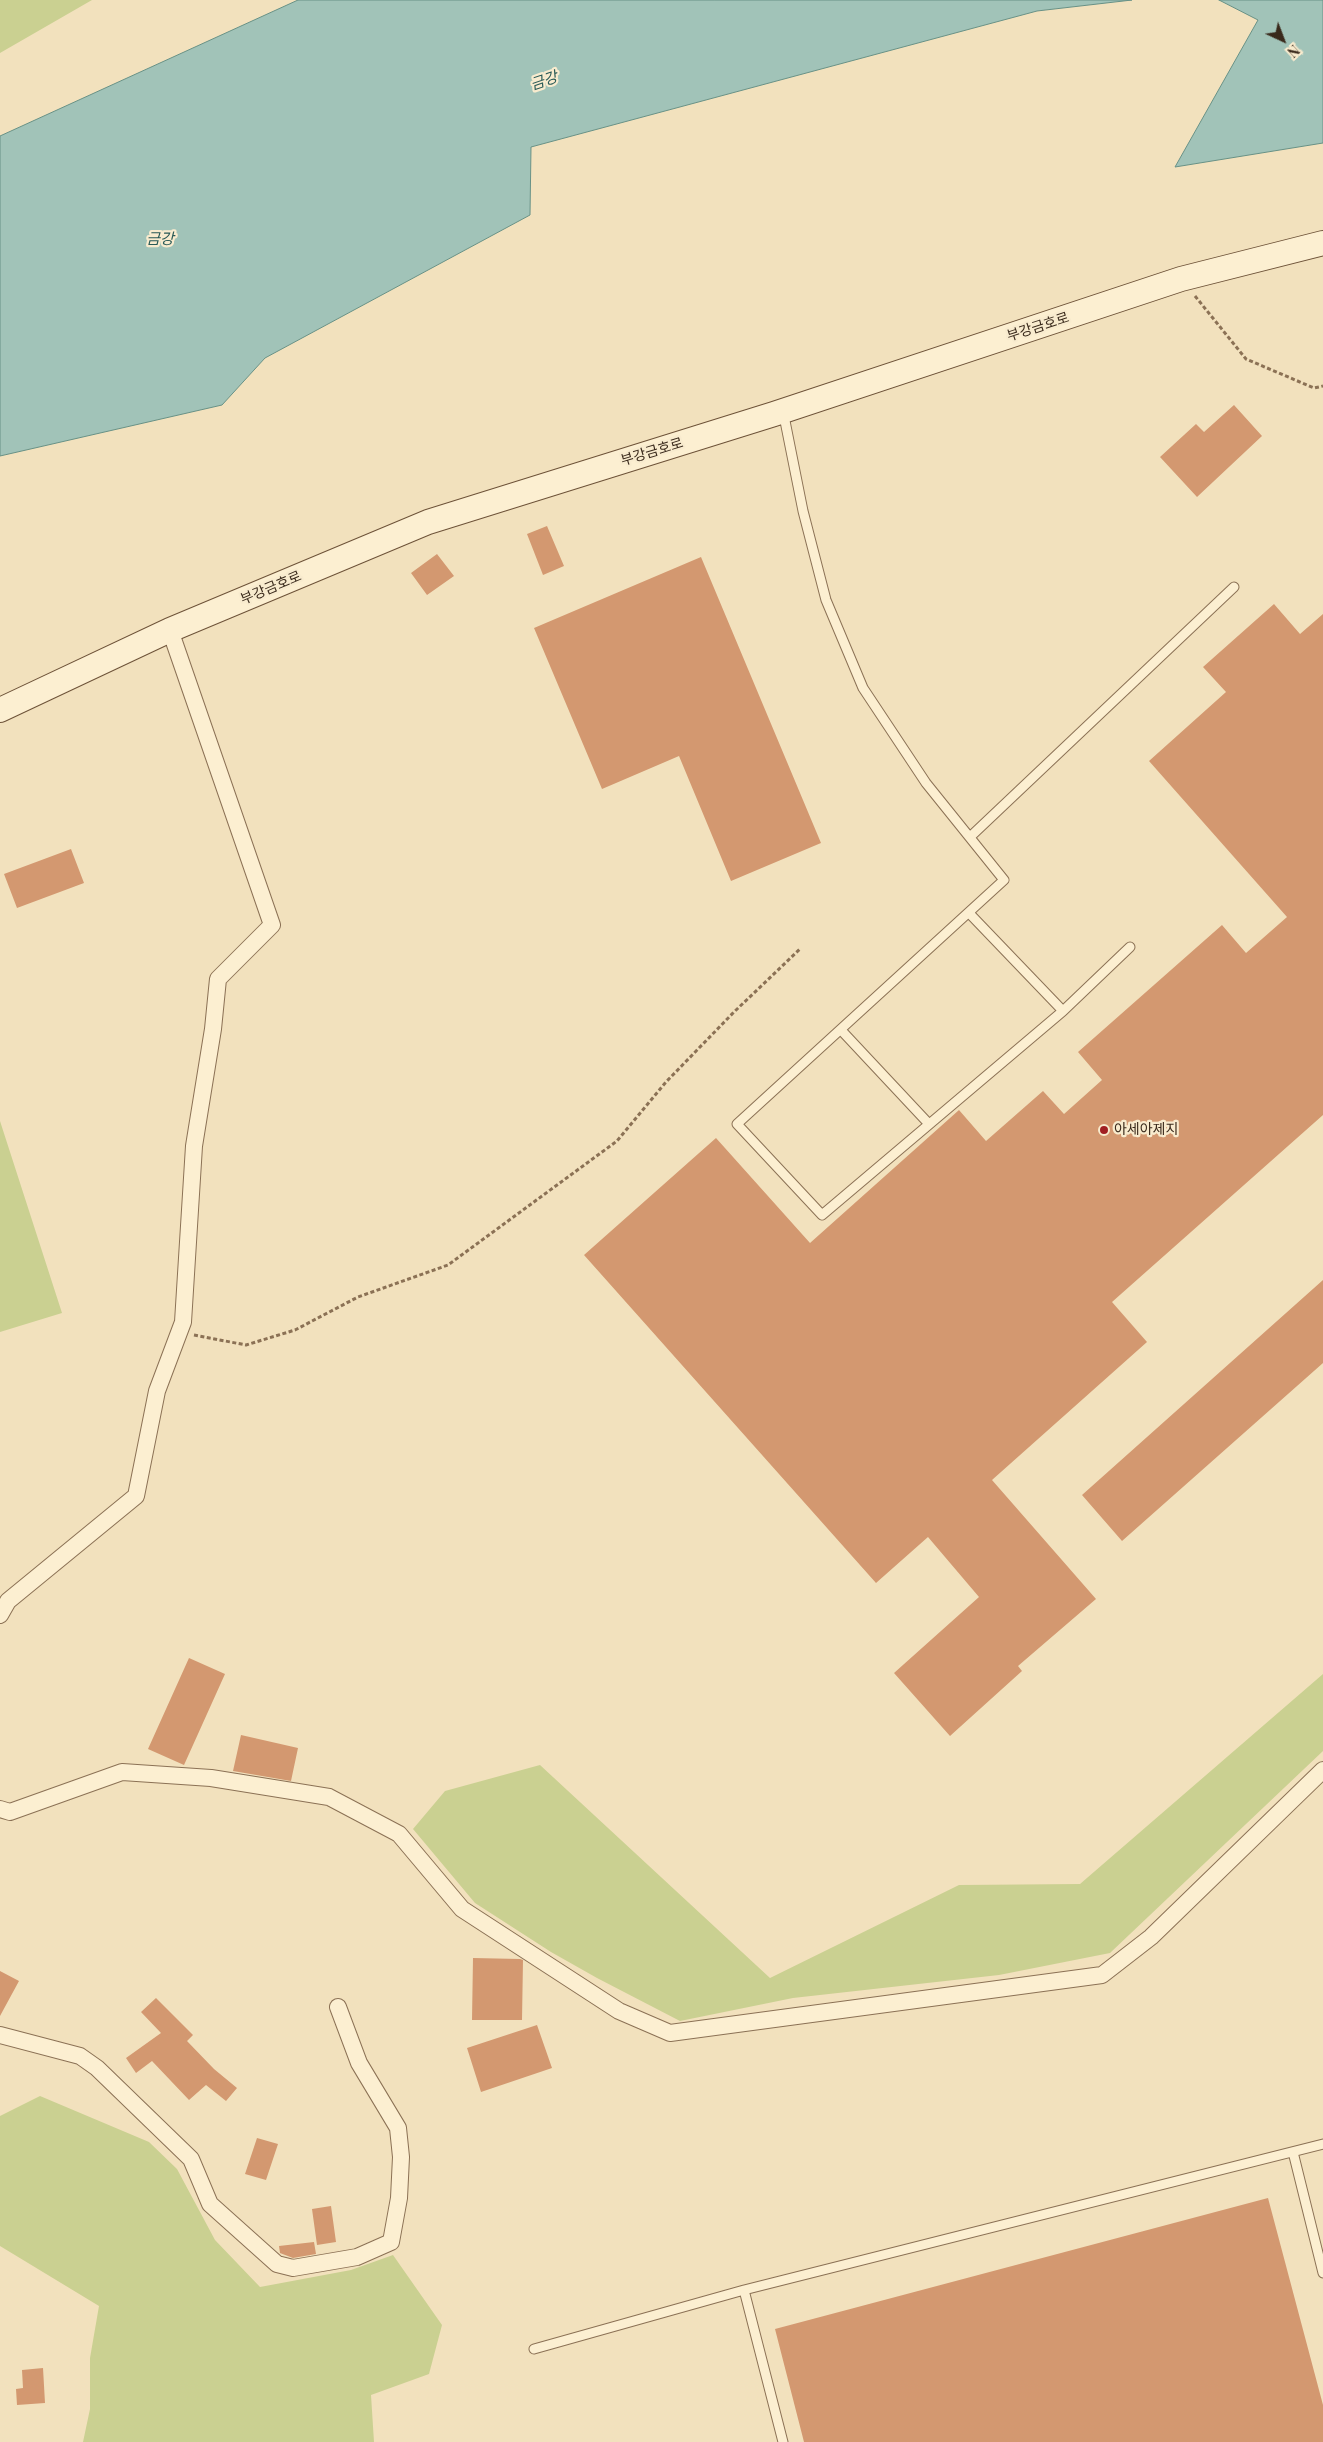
<!DOCTYPE html>
<meta charset="utf-8">
<style>
body{margin:0}
#map{position:relative;width:1323px;height:2442px;overflow:hidden;background:#f2e1bd;font-family:"Playfair Display",serif}
canvas{display:block}
.north{position:absolute;left:1258px;top:15px;width:50px;height:50px;-webkit-text-stroke:4px #f8ebce;paint-order:stroke;rotate:137deg;font-size:14px;font-weight:700;line-height:20px;text-align:center;color:#39291b}
.north::after{content:'';display:block;margin:auto;width:18px;height:22px;background:#39291b;clip-path:polygon(50% 0,100% 100%,50% 72%,0 100%)}
</style>
<div id="map">
<canvas width="1323" height="2442"></canvas>
<div class="north">N</div>
</div>
<script>
const ctx = document.querySelector('canvas').getContext('2d');
ctx.lineJoin = 'round';
function fillPath(path, color) { ctx.fillStyle = color; ctx.fill(path, 'evenodd'); }
const poly = rows => new Path2D(rows.map(r => 'M' + r).join(''));
function stroke(path, color, width, dash) { ctx.strokeStyle = color; ctx.lineWidth = width; ctx.lineCap = dash ? 'butt' : 'round'; ctx.setLineDash(dash || []); ctx.stroke(path); }
function label(font, color, halo, rows, align = 'center') {
  ctx.font = font + ' "Playfair Display","Noto Sans KR",serif'; ctx.lineWidth = 4.5; ctx.setLineDash([]); ctx.textBaseline = 'middle'; ctx.strokeStyle = halo; ctx.fillStyle = color; for (const [text, x, y, turn = 0] of rows) {
    ctx.save(); ctx.translate(x, y); ctx.rotate((+turn || 0) * Math.PI / 180); ctx.textAlign = isNaN(turn) ? turn : align; if (halo) ctx.strokeText(text, 0, 0); ctx.fillText(text, 0, 0); ctx.restore();
  }
}
fillPath(poly([
 [0,0,92,0,0,53],
 [0,1121,62,1313,0,1332],
 [1323,1674,1323,1751,1110,1953,999,1975,793,1998,680,2021,597,1978,551,1952,475,1903,413,1829,445,1791,540,1765,770,1978,959,1885,1080,1884],
 [40,2096,149,2142,177,2169,215,2240,260,2287,351,2270,393,2255,442,2325,429,2374,371,2395,374,2442,83,2442,90,2409,90,2358,99,2306,0,2246,0,2116]
]), '#cad091');
const water = poly([
 [298,0,1132,0,1037,11,531,147,530,215,265,358,222,405,0,456,0,136,298,0],
 [1219,0,1323,0,1323,143,1175,167,1258,20,1219,0]
]);
fillPath(water, '#a1c3b8');
stroke(water, '#689186', 1);
fillPath(poly([
 [1234,405,1262,436,1197,497,1160,457,1196,424,1204,432],
 [547,526,564,566,543,575,527,534],
 [437,554,454,576,427,595,411,573],
 [701,557,821,843,731,881,679,756,602,789,534,628],
 [1274,604,1300,634,1323,614,1323,1115,1112,1302,1147,1342,992,1480,1096,1599,1018,1666,1022,1671,950,1736,894,1673,979,1597,928,1537,876,1583,584,1255,716,1138,810,1243,959,1110,986,1141,1043,1091,1064,1114,1102,1080,1078,1052,1222,925,1246,953,1287,917,1149,761,1226,692,1203,667],
 [71,849,84,883,17,908,4,874],
 [1323,1280,1323,1363,1122,1541,1082,1495],
 [189,1658,225,1674,184,1765,148,1749],
 [241,1735,298,1748,291,1781,233,1771],
 [473,1958,520,1959,523,1960,522,2020,472,2020],
 [0,1971,19,1981,0,2016],
 [156,1998,193,2035,187,2041,214,2069,237,2088,226,2101,206,2085,189,2100,152,2061,136,2073,126,2058,161,2033,141,2012],
 [537,2025,552,2068,481,2092,467,2048],
 [257,2138,278,2144,266,2180,245,2174],
 [1268,2198,1323,2405,1323,2442,804,2442,775,2329],
 [331,2206,336,2242,317,2245,312,2209],
 [314,2242,316,2254,293,2258,280,2253,279,2246],
 [43,2368,45,2403,17,2405,16,2389,23,2388,22,2370]
]), '#d39870');
const lane = poly([
 [783,411,803,511,826,600,863,688,926,783,1004,880,737,1124,822,1215,1063,1011],
 [970,837,1234,587],
 [969,913,1063,1011,1130,947],
 [841,1030,929,1124],
 [1293,2152,1323,2273],
 [744,2290,783,2442],
 [534,2349,744,2290,1323,2144]
]);
const street = poly([
 [0,1615,8,1601,136,1496,157,1391,183,1322,194,1146,213,1029,218,979,272,925,170,630],
 [0,1809,10,1812,122,1772,211,1778,329,1797,399,1834,462,1909,619,2011,670,2033,1102,1975,1151,1937,1323,1770],
 [0,2035,80,2056,97,2068,191,2159,210,2204,277,2264,293,2268,357,2257,391,2242,399,2198,401,2157,398,2128,359,2063,338,2007]
]);
const secondary = poly([
 [0,710,170,630,428,522,774,414,1181,279,1323,243]
]);
stroke(lane, '#8b7155', 11);
stroke(street, '#8b7155', 18);
stroke(secondary, '#6d5238', 26);
stroke(poly([
 [1195,296,1246,359,1314,388,1323,386],
 [194,1335,246,1345,295,1330,358,1297,448,1265,617,1141,666,1082,734,1012,801,948]
]), '#8b7155', 3, [4, 2.5]);
stroke(lane, '#fcefd1', 9);
stroke(street, '#fcefd1', 16);
stroke(secondary, '#fcefd1', 24);
for (const [x, y, r, color] of [
 [1104,1130,5,"#a01f22"]
]) { const dot = new Path2D(); dot.arc(x, y, r, 0, 2 * Math.PI); ctx.fillStyle = color; ctx.fill(dot); stroke(dot, '#f8ebce', 2); }
label('14px', '#39291b', '#f8ebce', [
 ["부강금호로",1038,327,-18],
 ["부강금호로",652,452,-17],
 ["부강금호로",271,588,-23]
]);
label('14px', '#39291b', '#f8ebce', [
 ["아세아제지",1114,1130]
], 'left');
label('italic 15px', '#295a57', '#f8ebce', [
 ["금강",544,81,-19],
 ["금강",160,239]
]);
</script>
